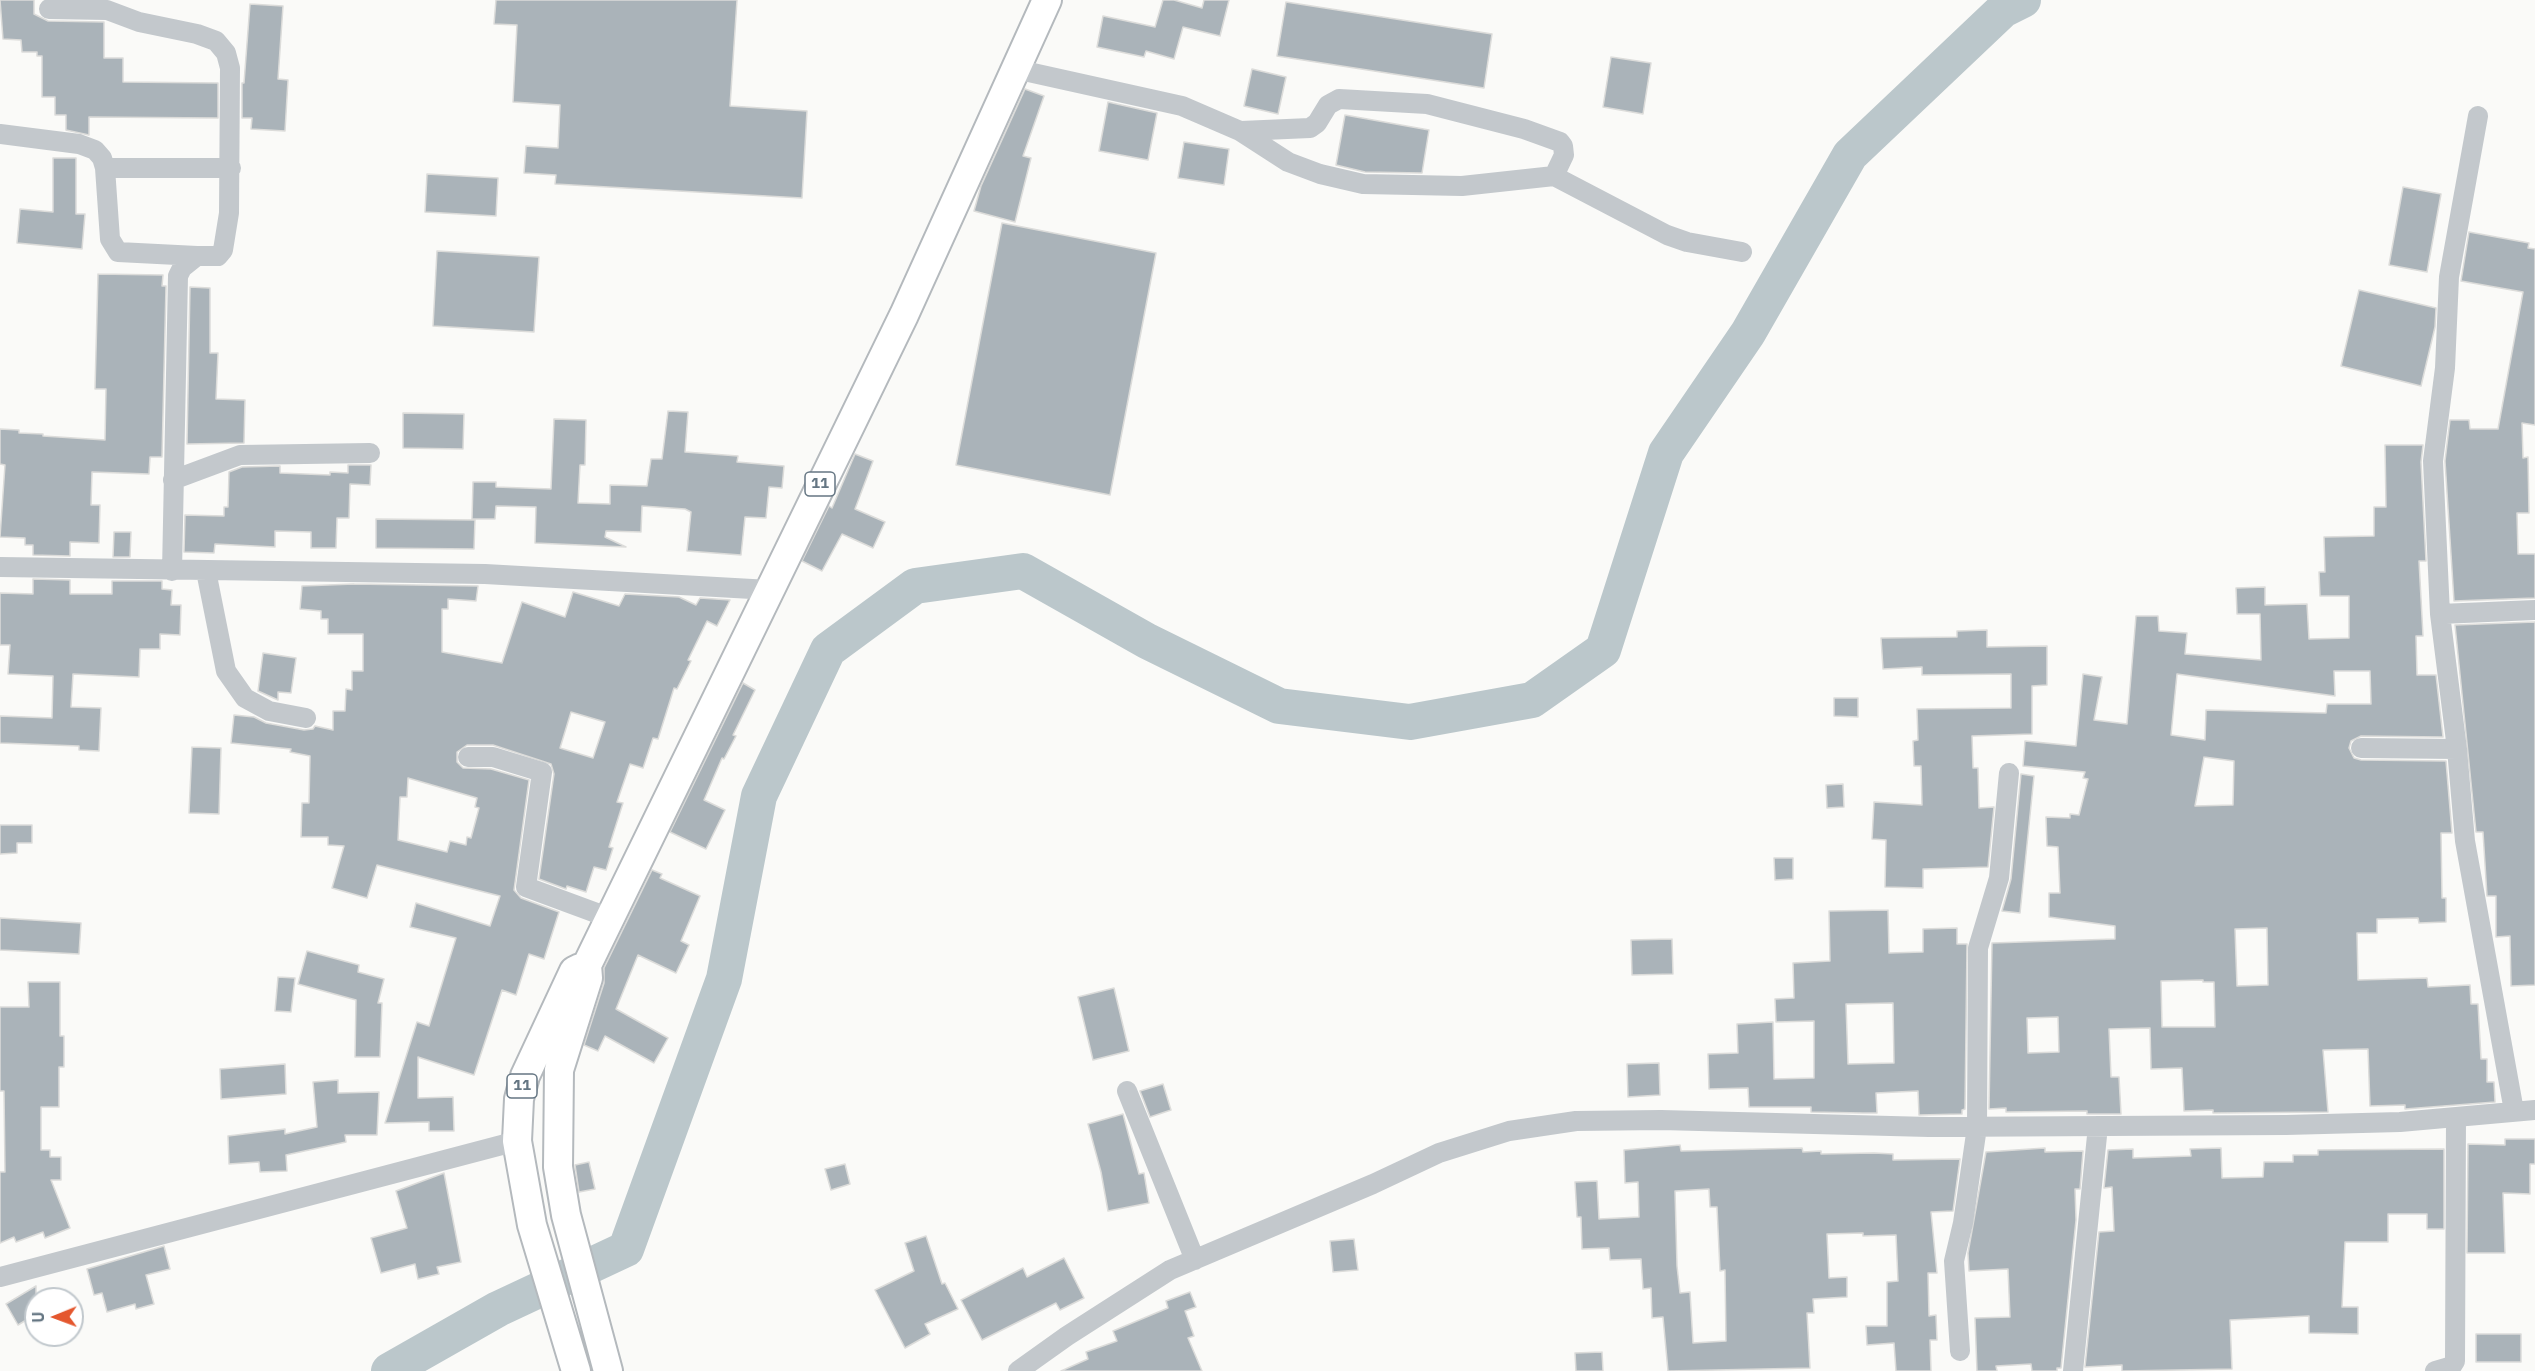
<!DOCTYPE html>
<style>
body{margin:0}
#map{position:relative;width:2535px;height:1371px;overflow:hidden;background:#fafaf8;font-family:"IBM Plex Sans",sans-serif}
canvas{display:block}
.north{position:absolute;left:24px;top:1287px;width:60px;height:60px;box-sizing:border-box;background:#fff;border:2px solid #c1c8cd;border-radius:50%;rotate:269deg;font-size:16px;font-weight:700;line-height:24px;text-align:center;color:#657683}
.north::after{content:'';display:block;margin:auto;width:21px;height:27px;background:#e4572e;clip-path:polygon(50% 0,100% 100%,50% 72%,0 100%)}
</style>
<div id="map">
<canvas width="2535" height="1371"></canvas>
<div class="north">U</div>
</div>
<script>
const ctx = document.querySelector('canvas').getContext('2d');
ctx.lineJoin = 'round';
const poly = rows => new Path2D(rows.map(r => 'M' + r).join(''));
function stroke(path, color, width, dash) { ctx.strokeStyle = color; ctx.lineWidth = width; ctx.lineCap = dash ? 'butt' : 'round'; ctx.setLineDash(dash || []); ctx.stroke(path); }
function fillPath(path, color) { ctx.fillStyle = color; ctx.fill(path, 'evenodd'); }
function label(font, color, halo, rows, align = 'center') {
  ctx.font = font + ' "IBM Plex Sans",sans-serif'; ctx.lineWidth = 6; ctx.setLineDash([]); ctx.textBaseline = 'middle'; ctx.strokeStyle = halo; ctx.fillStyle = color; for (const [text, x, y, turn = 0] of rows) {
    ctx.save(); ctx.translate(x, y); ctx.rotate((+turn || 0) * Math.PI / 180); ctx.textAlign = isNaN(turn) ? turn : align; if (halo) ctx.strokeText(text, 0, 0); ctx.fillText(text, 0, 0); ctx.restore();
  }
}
stroke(poly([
 [389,1371,498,1309,626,1249,724,979,759,796,828,650,915,586,1023,571,1147,641,1279,706,1410,722,1532,700,1603,650,1666,453,1748,333,1850,155,2003,10,2023,0]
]), '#bbc7cb', 36);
const building = poly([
 [0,0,34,0,34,14,48,21,104,22,104,58,123,58,123,82,218,83,218,118,89,117,89,135,66,130,66,115,55,115,55,97,42,97,42,56,37,56,37,52,22,52,21,40,3,39,0,0],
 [496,0,737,0,730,106,807,111,802,198,555,184,556,175,524,173,526,146,558,148,560,105,513,102,517,25,494,24,496,0],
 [1163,0,1174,0,1202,8,1204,0,1229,0,1220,36,1183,27,1174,59,1146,51,1144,57,1097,47,1103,16,1155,27,1163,0],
 [1286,2,1492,34,1484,88,1277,56,1286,2],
 [250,4,283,6,278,79,288,80,285,131,251,129,252,118,242,118,242,83,244,83,250,4],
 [1611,57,1651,63,1643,114,1603,107,1611,57],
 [1252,69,1286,77,1278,114,1244,106,1252,69],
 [1025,89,1044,96,1023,156,1031,158,1015,222,974,211,981,186,1025,89],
 [1108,102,1157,113,1148,160,1099,151,1108,102],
 [1345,115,1429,130,1422,173,1365,172,1336,165,1345,115],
 [1184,142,1229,149,1224,185,1178,178,1184,142],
 [53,158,76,158,76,214,85,214,82,249,17,243,20,209,53,212,53,158],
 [427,174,498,178,496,216,425,212,427,174],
 [2403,187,2441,194,2427,272,2389,265,2403,187],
 [1002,223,1156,253,1110,495,956,465,1002,223],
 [2469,232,2529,243,2528,248,2535,249,2535,425,2522,423,2523,458,2528,457,2529,513,2517,513,2518,554,2535,554,2535,598,2454,601,2445,461,2450,420,2469,420,2470,429,2498,429,2523,292,2461,281,2469,232],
 [437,251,539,257,534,332,433,326,437,251],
 [98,274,163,275,162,286,166,286,162,457,150,457,149,474,92,472,91,505,100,505,99,543,70,542,70,556,33,555,33,545,25,545,25,538,0,537,5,465,0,464,0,429,19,430,19,433,43,434,43,436,105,440,106,389,95,389,98,274],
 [190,287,210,288,210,353,218,353,216,399,245,400,244,443,187,444,190,287],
 [2359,290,2436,308,2435,327,2421,386,2341,366,2359,290],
 [668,411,688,412,685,452,738,456,737,462,784,466,782,488,769,487,766,518,745,517,741,555,687,551,691,512,685,509,642,506,641,532,606,531,605,537,626,547,535,543,536,507,496,506,495,519,472,519,473,482,496,482,496,487,551,489,554,419,586,420,585,465,580,465,578,503,610,504,610,485,647,486,651,459,662,459,668,411],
 [403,413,464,414,463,449,403,448,403,413],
 [2385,445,2423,445,2421,462,2426,561,2419,561,2423,636,2416,636,2417,675,2436,675,2443,737,2361,736,2351,741,2349,748,2354,758,2361,760,2446,761,2452,833,2441,833,2442,898,2446,898,2446,922,2419,923,2418,918,2377,919,2377,933,2357,933,2358,980,2427,978,2428,987,2470,985,2471,1004,2478,1004,2481,1059,2487,1059,2487,1082,2494,1082,2495,1102,2405,1109,2405,1105,2370,1106,2368,1049,2323,1050,2328,1112,2213,1113,2213,1110,2184,1111,2182,1068,2151,1069,2150,1028,2109,1029,2111,1077,2119,1077,2121,1114,2087,1114,2087,1111,2006,1112,2006,1108,1989,1109,1992,943,2115,939,2115,926,2049,917,2049,893,2060,893,2058,847,2047,846,2046,817,2070,818,2070,814,2079,815,2088,779,2083,778,2085,772,2023,766,2025,741,2076,746,2083,674,2102,677,2094,720,2127,724,2136,616,2158,616,2159,631,2187,633,2185,654,2261,660,2260,614,2237,614,2236,588,2265,587,2265,605,2307,604,2309,639,2349,638,2349,596,2320,596,2319,572,2325,572,2324,537,2374,536,2374,507,2386,507,2385,445],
 [2334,671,2370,671,2371,704,2327,704,2326,713,2206,710,2205,740,2171,735,2177,674,2335,696,2334,671],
 [2204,757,2234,761,2233,805,2195,806,2204,757],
 [2267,928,2268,985,2237,986,2235,929,2267,928],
 [2203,980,2203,982,2214,982,2215,1027,2162,1027,2161,981,2203,980],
 [2058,1017,2059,1052,2028,1053,2027,1018,2058,1017],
 [855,454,873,461,855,509,885,522,873,548,842,534,822,571,802,561,829,506,832,508,855,454],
 [348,465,371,465,370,485,350,484,349,518,337,518,336,548,311,548,311,532,275,531,275,547,215,544,214,553,184,552,185,515,224,516,224,507,228,507,229,472,242,467,280,466,280,473,330,475,330,472,348,473,348,465],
 [376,519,475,520,474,549,376,548,376,519],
 [114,532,131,532,130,557,113,557,114,532],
 [33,579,70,580,70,594,112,594,112,581,162,581,162,589,172,590,171,605,181,605,180,635,160,634,160,649,140,649,139,677,73,674,71,707,101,708,99,751,79,750,79,746,0,743,0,716,52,718,53,676,8,674,10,645,0,645,0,593,33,594,33,579],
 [354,584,478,586,476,601,448,599,448,609,442,609,442,652,502,663,522,602,565,617,573,592,619,606,625,594,679,597,696,605,700,598,730,600,717,626,707,621,688,660,691,661,677,689,674,688,658,739,653,738,643,768,630,764,617,802,623,803,609,847,613,848,606,870,594,867,586,892,567,886,566,889,539,879,554,774,551,764,493,745,467,745,457,752,457,762,463,768,491,769,529,780,514,890,521,898,559,912,544,959,529,954,516,995,502,990,474,1075,418,1057,418,1098,453,1097,454,1131,429,1131,429,1122,385,1123,417,1022,429,1026,456,938,410,927,416,903,490,926,500,896,377,865,367,898,332,888,344,846,328,845,328,837,301,837,302,803,309,803,310,756,290,752,291,749,231,743,234,715,254,717,266,723,304,730,313,729,315,726,333,730,333,711,345,711,346,689,352,690,352,671,363,671,363,634,328,634,328,619,321,619,321,611,300,609,302,586,354,584],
 [571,712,605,722,593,758,560,748,571,712],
 [408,778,477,798,475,807,479,808,471,838,467,837,466,845,450,841,447,852,398,840,400,797,407,797,408,778],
 [2535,622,2535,985,2511,986,2510,936,2496,937,2496,896,2487,896,2483,832,2476,832,2455,625,2535,622],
 [1987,630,1987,647,2047,646,2047,685,2032,686,2032,734,1972,736,1973,768,1978,768,1979,808,1994,807,1988,867,1923,869,1923,888,1885,887,1886,840,1872,839,1874,802,1922,805,1921,766,1914,766,1913,741,1918,740,1917,709,2011,708,2011,674,1922,675,1922,667,1883,669,1881,638,1957,637,1957,631,1987,630],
 [263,653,296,658,291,693,278,692,278,700,258,691,263,653],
 [743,683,755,690,733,735,736,736,724,759,722,758,704,800,725,810,706,849,670,832,743,683],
 [1834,698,1858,698,1858,717,1834,716,1834,698],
 [192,747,221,748,219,814,189,813,192,747],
 [2021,774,2034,776,2020,913,2002,911,2011,879,2021,774],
 [1843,784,1844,807,1827,808,1826,785,1843,784],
 [0,825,32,825,32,843,17,843,17,853,0,854,0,825],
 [1774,858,1793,858,1793,879,1775,880,1774,858],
 [652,870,662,874,660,878,700,896,681,941,689,945,676,973,638,955,616,1009,668,1038,654,1063,605,1036,598,1051,584,1045,604,983,604,968,652,870],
 [1888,910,1889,953,1923,952,1923,929,1957,928,1957,944,1967,944,1965,1109,1962,1110,1962,1114,1919,1115,1918,1091,1876,1093,1877,1113,1863,1113,1811,1112,1811,1107,1749,1107,1748,1088,1709,1089,1708,1054,1738,1053,1737,1024,1773,1022,1774,1079,1814,1078,1814,1021,1776,1022,1775,999,1794,998,1793,963,1830,961,1829,911,1888,910],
 [1893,1003,1894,1063,1848,1064,1846,1004,1893,1003],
 [0,918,81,923,79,954,0,950,0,918],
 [1672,939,1673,974,1632,975,1631,940,1672,939],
 [307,951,359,965,358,972,384,979,378,1003,382,1003,380,1057,355,1057,356,1000,298,984,307,951],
 [278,977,295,978,291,1012,275,1011,278,977],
 [28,982,60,982,60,1036,64,1036,64,1067,59,1067,59,1107,41,1107,41,1150,50,1150,50,1157,61,1157,61,1180,51,1180,70,1228,45,1238,43,1232,16,1242,14,1237,0,1243,0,1172,5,1172,4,1091,0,1091,0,1007,29,1007,28,982],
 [1114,988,1129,1051,1093,1060,1078,997,1114,988],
 [1659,1063,1660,1095,1628,1097,1627,1064,1659,1063],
 [285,1064,286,1094,221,1099,220,1069,285,1064],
 [338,1080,338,1093,379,1092,377,1135,345,1135,346,1142,286,1155,287,1171,260,1172,259,1162,229,1164,228,1136,285,1129,285,1134,317,1127,313,1082,338,1080],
 [1163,1084,1171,1110,1150,1117,1140,1091,1163,1084],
 [1123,1114,1139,1174,1144,1173,1149,1203,1108,1211,1101,1172,1088,1124,1123,1114],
 [2505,1139,2535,1139,2535,1164,2530,1164,2530,1194,2503,1193,2505,1253,2467,1253,2468,1144,2505,1145,2505,1139],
 [1680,1145,1681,1151,1802,1148,1803,1152,1821,1151,1821,1154,1874,1153,1893,1154,1893,1160,1960,1159,1953,1211,1931,1212,1937,1273,1928,1273,1929,1316,1936,1315,1937,1340,1930,1340,1931,1371,1896,1371,1894,1343,1867,1345,1866,1326,1887,1326,1887,1282,1898,1281,1896,1235,1863,1236,1863,1233,1827,1234,1829,1278,1847,1277,1847,1297,1813,1299,1814,1313,1807,1313,1810,1368,1668,1371,1663,1317,1652,1318,1651,1288,1643,1289,1641,1259,1610,1260,1609,1248,1582,1249,1581,1217,1577,1217,1575,1182,1597,1181,1599,1219,1639,1217,1638,1182,1625,1183,1624,1150,1680,1145],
 [1709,1189,1710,1207,1717,1207,1720,1271,1725,1270,1726,1341,1693,1343,1690,1292,1680,1293,1677,1266,1675,1191,1709,1189],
 [2045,1148,2045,1152,2083,1151,2080,1189,2075,1189,2076,1220,2061,1368,2057,1368,2057,1371,2032,1371,2031,1364,1996,1366,1997,1371,1977,1371,1975,1318,2010,1317,2008,1269,1969,1271,1968,1253,1986,1152,2045,1148],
 [2221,1148,2222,1178,2263,1177,2264,1162,2293,1162,2293,1155,2318,1155,2318,1150,2444,1149,2444,1229,2427,1229,2427,1214,2388,1214,2388,1242,2345,1242,2342,1307,2358,1307,2358,1334,2309,1333,2309,1316,2230,1320,2232,1369,2122,1371,2122,1365,2085,1367,2099,1232,2114,1231,2112,1187,2104,1188,2108,1150,2133,1149,2133,1158,2191,1156,2190,1149,2221,1148],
 [589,1162,595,1189,579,1192,575,1165,589,1162],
 [845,1164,850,1184,831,1190,825,1169,845,1164],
 [444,1173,461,1262,437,1267,439,1274,418,1279,415,1264,381,1273,371,1238,407,1228,396,1191,444,1173],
 [926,1236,942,1284,945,1283,958,1309,925,1324,930,1334,905,1348,875,1290,914,1271,905,1243,926,1236],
 [1354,1239,1358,1270,1333,1272,1330,1241,1354,1239],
 [164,1246,170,1269,146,1275,154,1304,136,1309,135,1304,107,1312,102,1293,94,1295,87,1269,164,1246],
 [1064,1258,1084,1298,1060,1310,1056,1303,982,1340,961,1300,1023,1268,1027,1277,1064,1258],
 [36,1286,36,1314,18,1325,6,1304,36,1286],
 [1190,1292,1196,1307,1185,1311,1194,1336,1188,1338,1202,1371,1061,1371,1088,1359,1086,1352,1117,1341,1113,1331,1168,1308,1166,1301,1190,1292],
 [2476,1334,2521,1334,2521,1362,2476,1362,2476,1334],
 [1602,1352,1603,1371,1576,1371,1575,1353,1602,1352]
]);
fillPath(building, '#aab3b9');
stroke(building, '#dcdcda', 1.5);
const highway = poly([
 [576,1371,532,1225,517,1141,519,1099,525,1076,574,971,580,968],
 [608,1371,566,1215,558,1167,559,1070,588,978,587,965,904,315,1047,0]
]);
stroke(highway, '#b4b9bd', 32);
stroke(poly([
 [49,9,107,10,139,22,197,34,216,41,226,53,230,68,229,213,223,250,218,256,197,256,182,268,178,276,172,571],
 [1015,69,1182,106,1240,131,1288,162,1320,174,1363,184,1462,186,1554,176,1667,235,1687,242,1742,252],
 [2478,116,2449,277,2445,368,2433,461,2440,614,2457,749,2465,841,2514,1111],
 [1241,131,1310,128,1317,123,1328,105,1339,99,1427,104,1524,129,1560,142,1563,146,1564,155,1554,176],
 [0,134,79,144,95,150,102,158,105,168,110,239,118,252,197,256],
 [105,168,231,168],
 [173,480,240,455,370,453],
 [0,567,485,574,770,590],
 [206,571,226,671,245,698,269,711,306,718],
 [2440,614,2535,610],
 [2361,748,2457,749],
 [468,757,493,757,542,772,526,887,610,918],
 [1127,1091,1195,1260],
 [0,1277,517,1141],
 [1960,1351,1954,1261,1963,1223,1977,1127,1978,948,1999,878,2009,773],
 [1018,1371,1067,1336,1170,1270,1373,1184,1439,1153,1509,1131,1576,1121,1661,1120,1929,1127,2286,1125,2400,1122,2535,1110],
 [2073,1371,2098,1126],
 [2435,1371,2452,1366,2455,1361,2456,1118]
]), '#c3c8cc', 20);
stroke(highway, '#fff', 28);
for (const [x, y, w] of [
 [820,484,30],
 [522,1086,30]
]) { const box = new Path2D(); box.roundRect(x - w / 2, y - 12, w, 24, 4.5); ctx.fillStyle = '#fff'; ctx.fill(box); stroke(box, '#657683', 1.5); }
label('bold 15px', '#657683', null, [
 ["11",820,484],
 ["11",522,1086]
]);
</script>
